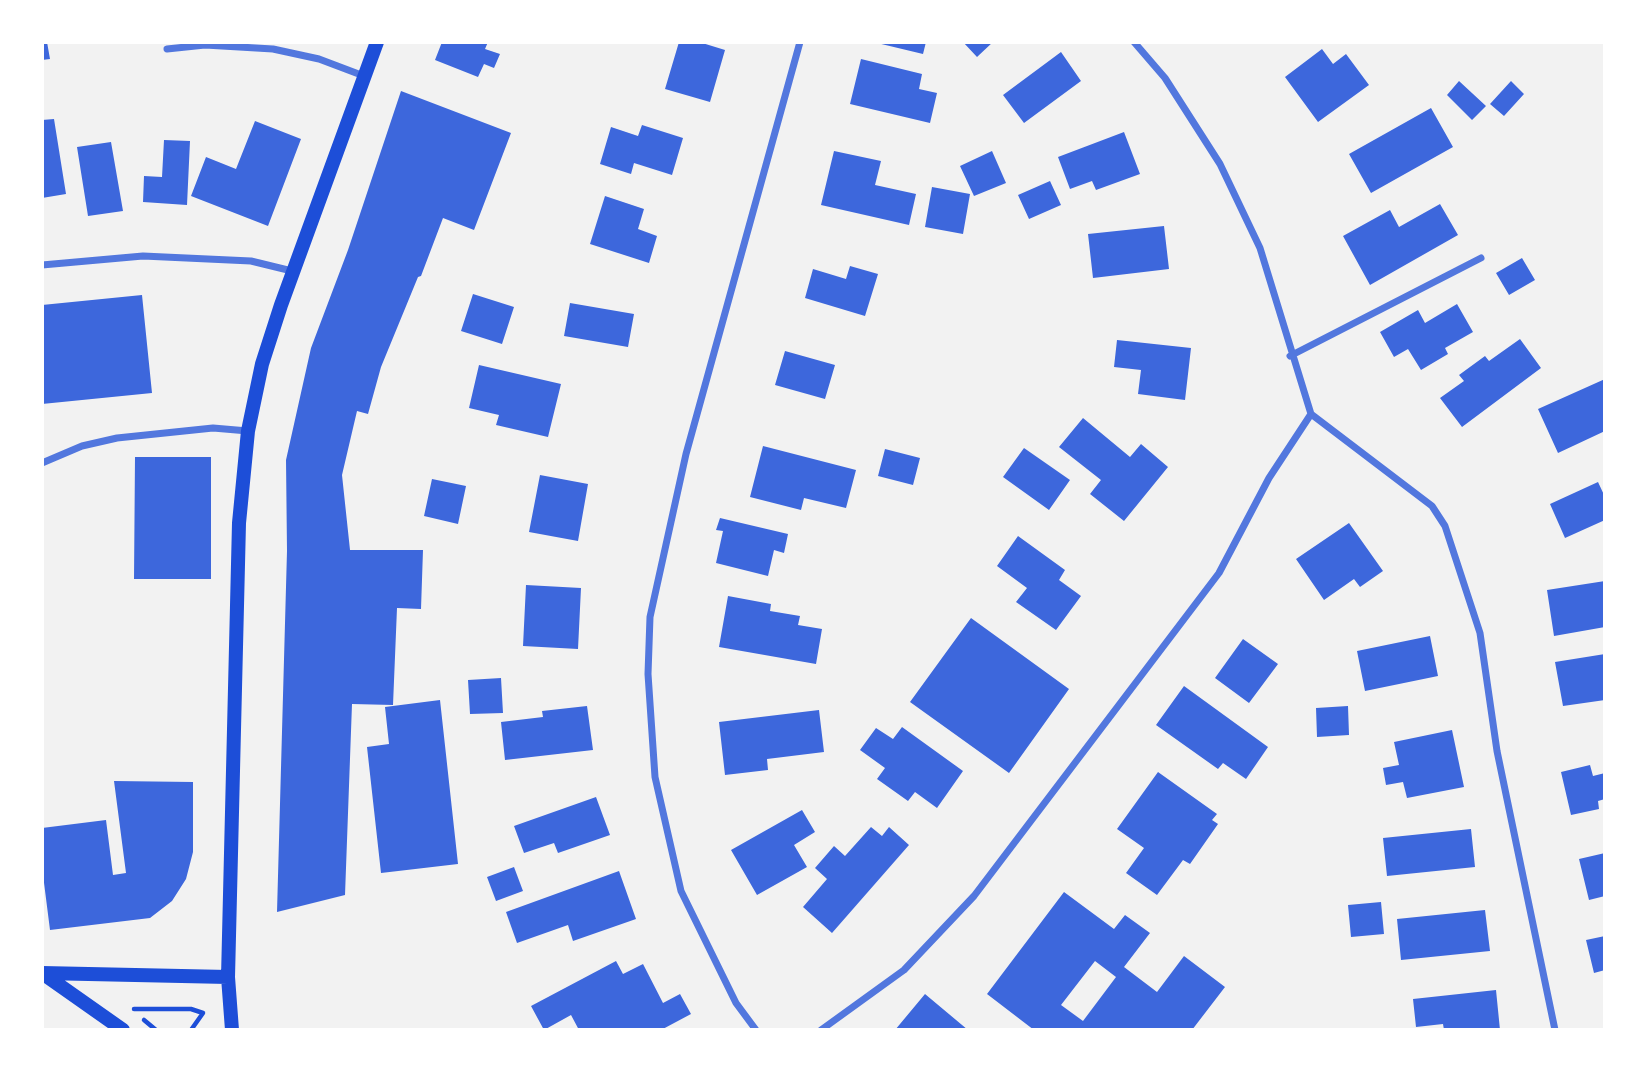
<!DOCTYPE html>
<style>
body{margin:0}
#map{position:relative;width:1647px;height:1072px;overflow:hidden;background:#f2f2f2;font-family:Mulish,sans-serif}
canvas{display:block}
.frame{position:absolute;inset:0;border:44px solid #fff;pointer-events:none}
</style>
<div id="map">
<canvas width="1647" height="1072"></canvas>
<div class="frame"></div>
</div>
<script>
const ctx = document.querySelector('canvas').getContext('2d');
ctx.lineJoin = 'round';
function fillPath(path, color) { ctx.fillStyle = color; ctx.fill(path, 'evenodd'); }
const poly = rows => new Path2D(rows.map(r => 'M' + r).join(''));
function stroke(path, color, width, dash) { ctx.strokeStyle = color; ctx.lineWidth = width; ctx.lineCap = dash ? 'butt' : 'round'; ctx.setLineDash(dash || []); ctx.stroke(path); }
fillPath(poly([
 [42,42,47,42,50,59,42,60],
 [442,42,488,42,485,49,500,54,494,68,484,64,478,77,435,60],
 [679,42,699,42,725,50,710,102,665,89],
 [873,42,926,42,923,54],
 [963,42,993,42,977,57],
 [1322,49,1333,64,1346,54,1369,85,1318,122,1285,77],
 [1061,52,1081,81,1024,123,1003,95],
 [861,59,922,74,919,89,937,93,930,123,850,104],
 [1459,81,1486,106,1472,120,1447,95],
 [1511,81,1524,94,1504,116,1490,104],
 [401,91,511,133,474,230,443,218,421,276,418,277,381,367,368,414,357,411,342,475,350,550,423,550,421,609,397,608,393,705,352,704,345,895,277,912,287,551,286,460,311,348,348,250],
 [1431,108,1453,147,1371,193,1349,154],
 [54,119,66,194,42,198,42,120],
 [255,121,301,139,268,226,191,196,206,157,236,169],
 [642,125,683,138,672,175,634,163,631,174,600,164,611,127,638,136],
 [1124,132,1140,174,1096,190,1092,181,1070,189,1058,157],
 [164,140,190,141,187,205,143,202,144,176,162,177],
 [111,142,123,211,88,216,77,147],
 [834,151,881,161,875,185,916,194,909,225,821,205],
 [992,151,1006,183,974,196,960,166],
 [1050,181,1061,205,1029,219,1018,195],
 [932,187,970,194,963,234,925,227],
 [605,196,644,209,638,229,657,236,649,263,590,244],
 [1440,204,1458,235,1370,285,1343,236,1390,210,1399,227],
 [1164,226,1169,269,1093,278,1088,234],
 [1522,258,1535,280,1509,295,1496,273],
 [850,266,878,274,865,316,805,298,813,269,846,279],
 [473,294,514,307,502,344,461,331],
 [142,295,152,393,42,404,42,305],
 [570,303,634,314,628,347,564,336],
 [1457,304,1473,332,1445,348,1448,354,1421,370,1408,349,1394,357,1380,332,1418,310,1425,323],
 [1520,339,1541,368,1462,427,1440,398,1464,381,1459,375,1485,356,1489,361],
 [1117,340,1191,348,1185,400,1138,394,1141,370,1114,367],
 [785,351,835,365,825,399,775,385],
 [479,365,561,384,548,437,496,425,499,415,469,408],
 [1605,379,1605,431,1558,453,1538,409],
 [1083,418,1130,457,1141,444,1168,467,1124,521,1090,494,1101,480,1059,447],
 [763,446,856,470,846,508,804,498,801,510,750,497],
 [1024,448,1070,480,1049,510,1003,477],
 [885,449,920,458,913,485,878,476],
 [135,457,211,457,211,579,134,579],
 [540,475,588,484,578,541,529,532],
 [432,479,466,486,458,524,424,516],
 [1598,482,1605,497,1605,520,1565,538,1550,504],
 [720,518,788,534,784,553,774,550,768,576,716,563,723,531,716,530],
 [1349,523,1383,571,1360,587,1354,579,1324,600,1296,559],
 [1018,536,1065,570,1059,580,1081,596,1056,630,1016,602,1027,588,997,566],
 [1605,581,1605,627,1554,636,1547,590],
 [526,585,581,588,578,649,523,646],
 [728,596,771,604,770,611,800,616,798,625,822,629,816,664,719,647],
 [971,618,1069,689,1009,773,910,702],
 [1430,636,1438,676,1365,691,1357,651],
 [1243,639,1278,664,1249,703,1215,678],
 [1605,654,1605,700,1563,706,1555,662],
 [501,678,503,713,470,714,468,680],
 [1184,686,1268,747,1246,779,1223,763,1218,769,1156,725],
 [440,700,458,864,381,873,367,747,389,744,385,707],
 [587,706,593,750,505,760,501,722,543,717,542,711],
 [1348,706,1349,735,1317,737,1316,708],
 [819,710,824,752,767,759,768,770,725,775,719,722],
 [902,727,963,771,937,808,915,792,908,801,877,779,885,768,860,750,876,728,893,739],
 [1452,730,1464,787,1407,798,1403,782,1386,785,1383,768,1399,765,1394,742],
 [1590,765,1593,776,1605,773,1605,799,1598,801,1599,809,1571,815,1561,772],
 [1158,772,1217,814,1212,820,1218,824,1190,864,1183,860,1157,895,1126,873,1144,848,1117,829],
 [114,781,193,782,193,852,186,879,172,901,150,918,50,930,42,867,42,828,106,820,113,875,126,873],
 [596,797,610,835,558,853,554,843,524,853,514,826],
 [802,810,815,832,794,845,807,867,757,895,731,850],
 [871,827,882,836,889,827,909,845,832,933,803,907,827,879,815,868,834,846,845,856],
 [1471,829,1475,867,1387,876,1383,838],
 [1605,853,1605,896,1589,900,1579,859],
 [514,867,523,891,496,901,487,877],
 [619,871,636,919,573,941,568,925,517,943,506,912],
 [1064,892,1114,929,1125,915,1150,933,1124,967,1157,992,1184,956,1225,987,1192,1030,1034,1030,987,994],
 [1095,961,1116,977,1083,1021,1061,1005],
 [1381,902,1384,934,1351,937,1348,905],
 [1485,910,1490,951,1401,960,1397,919],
 [1605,936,1605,970,1594,973,1586,940],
 [616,961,623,974,643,964,663,1003,680,994,691,1014,661,1030,579,1030,571,1015,544,1030,531,1006],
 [1496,990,1500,1030,1444,1030,1443,1024,1416,1027,1413,999],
 [925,994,968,1030,895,1030]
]), '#3d67dc');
stroke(poly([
 [134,1009,191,1009,203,1013,191,1030],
 [144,1020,156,1030]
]), '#1d4ed8', 4.5);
stroke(poly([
 [1134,42,1165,78,1220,164,1260,248,1311,414],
 [167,49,205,45,273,49,319,59,364,76],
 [42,265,143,256,251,261,292,271],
 [1290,356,1481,258],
 [1311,414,1432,506,1445,526,1480,633,1497,751,1555,1030],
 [42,463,82,446,117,438,213,428,248,431],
 [756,1030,736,1003,681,891,655,777,648,674,650,617,686,454,800,42],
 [821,1030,904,970,974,896,1219,573,1269,478,1311,414]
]), '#5277de', 7);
stroke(poly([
 [42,973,228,977],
 [42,973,123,1030],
 [232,1030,228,977,239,523,248,431,262,364,281,305,377,42]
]), '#1d4ed8', 14);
</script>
